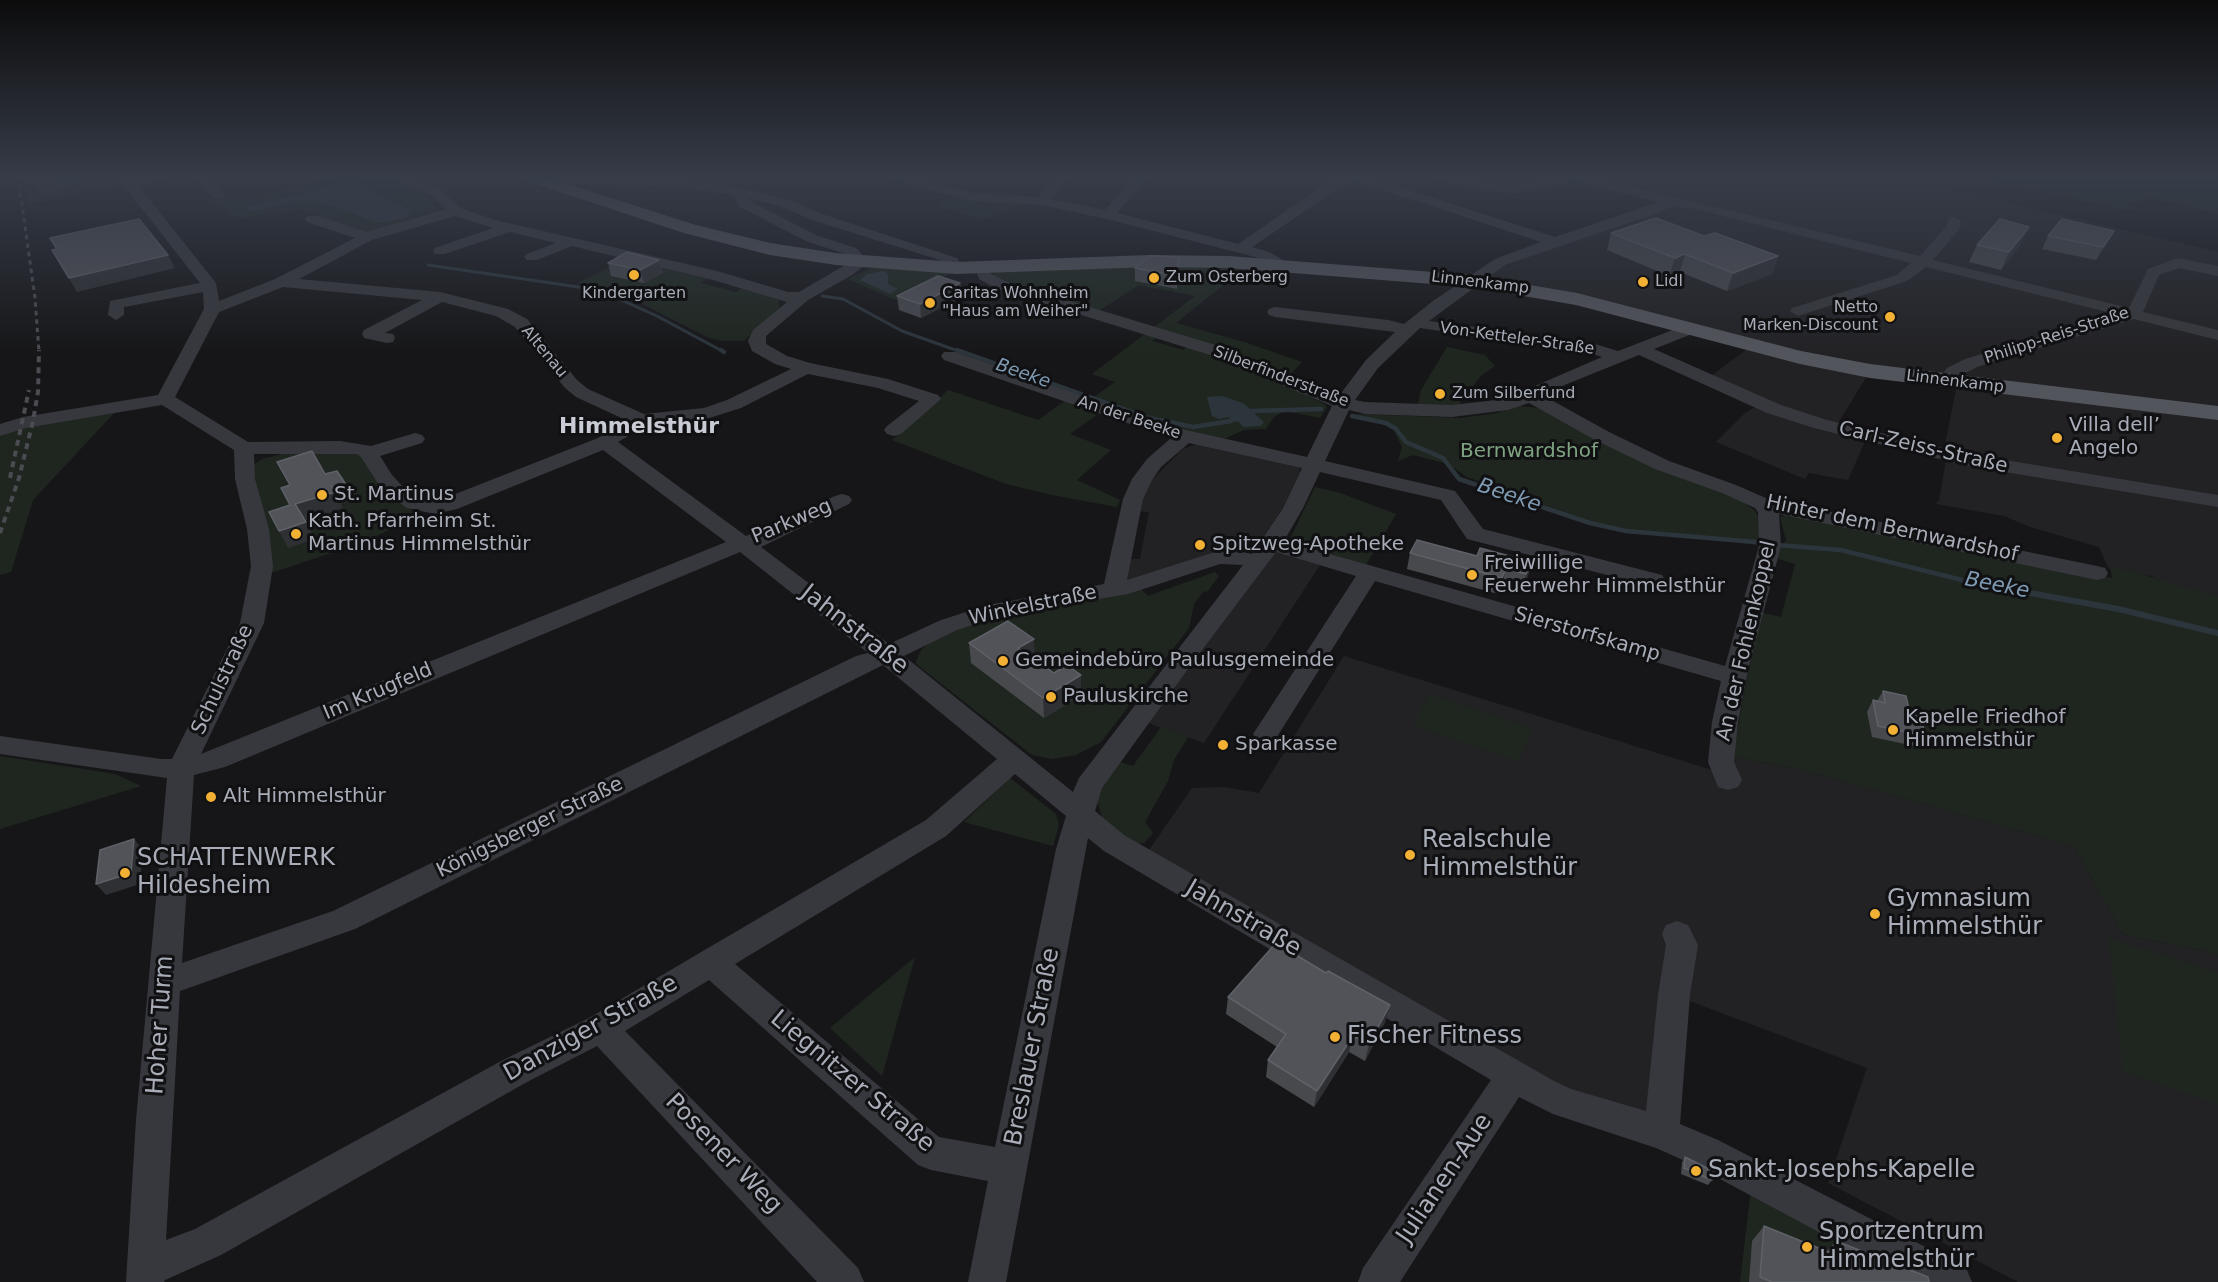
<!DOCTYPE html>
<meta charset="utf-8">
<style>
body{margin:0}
canvas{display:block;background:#161618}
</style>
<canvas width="2218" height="1282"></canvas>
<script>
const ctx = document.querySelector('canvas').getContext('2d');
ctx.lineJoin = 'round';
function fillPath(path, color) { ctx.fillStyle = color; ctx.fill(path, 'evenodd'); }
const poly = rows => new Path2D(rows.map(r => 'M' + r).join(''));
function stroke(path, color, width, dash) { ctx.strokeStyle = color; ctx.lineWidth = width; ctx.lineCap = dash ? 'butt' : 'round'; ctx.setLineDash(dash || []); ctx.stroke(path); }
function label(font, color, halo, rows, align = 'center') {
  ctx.font = font + ' "DejaVu Sans",sans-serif'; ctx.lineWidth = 6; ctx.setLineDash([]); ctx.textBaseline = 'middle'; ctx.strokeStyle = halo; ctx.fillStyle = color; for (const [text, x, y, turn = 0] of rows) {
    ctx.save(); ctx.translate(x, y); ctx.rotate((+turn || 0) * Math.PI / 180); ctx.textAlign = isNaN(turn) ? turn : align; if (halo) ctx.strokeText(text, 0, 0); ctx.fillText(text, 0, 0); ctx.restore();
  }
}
fillPath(poly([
 [23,176,154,176,28,205],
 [1681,176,1891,176,2218,252,2218,597,2172,585,2151,576,2108,567,2099,547,2030,527,2004,516,1936,504,1939,500,1947,456,1944,450,1956,389,1952,382,1870,371,1835,428,1867,437,1848,480,1809,473,1805,479,1716,442,1744,414,1761,403,1707,379,1754,344,1479,280,1492,270,1666,206,1643,192],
 [1200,443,1300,467,1299,474,1283,507,1263,537,1127,581,1129,559,1140,559,1149,512,1138,511,1149,483,1183,449],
 [1272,546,1322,562,1204,743,1140,720],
 [1344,656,1725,774,1732,757,1799,769,2074,846,2123,935,2207,951,2218,956,2218,1282,2018,1282,1828,1183,1867,1068,1674,995,1661,1133,1589,1112,1142,860,1192,788,1224,787,1259,793]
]), '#222225');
fillPath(poly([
 [343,176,382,176,426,195,438,210,363,234,302,210,241,218,230,215,209,200,226,195,238,200],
 [1976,176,2218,176,2218,214,2150,198,2127,204,2143,209,2119,209],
 [994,190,1029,199,1029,203,982,220,954,211,934,208,941,201,959,196,975,196],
 [626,259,707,279,701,283,736,292,742,288,769,295,779,300,779,308,744,341,721,341,707,337,615,290,578,283],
 [1159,264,1247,266,1176,323,1244,342,1302,362,1285,380,1216,351,1160,335,1152,341,1183,350,1190,345,1217,352,1324,404,1327,407,1320,418,1284,411,1274,417,1266,429,1244,430,1217,442,1150,425,1105,409,1070,434,1111,450,1077,480,1120,500,1117,507,1052,495,1006,484,892,440,948,390,1038,420,1070,397,1094,397,1115,382,1092,374,1195,296,1139,285,1097,312,1000,283,989,275,997,272],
 [872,268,890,268,953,272,896,300,848,279],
 [1447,347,1485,355,1495,366,1481,376,1457,407,1417,408,1421,390],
 [1517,406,1540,408,1734,495,1755,511,1765,529,1762,546,1697,536,1618,531,1467,477,1448,464,1413,455,1398,461,1402,447,1391,425,1352,417,1360,414,1461,418,1498,413],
 [116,411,33,500,11,572,0,575,0,433],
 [286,453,361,453,390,497,420,515,364,542,271,573,252,466,262,459],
 [1315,487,1340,493,1396,514,1366,565,1289,541],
 [1790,513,2112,578,2111,570,2108,567,2128,570,2218,597,2218,956,2207,951,2123,935,2074,846,1799,769,1732,757,1760,612,1781,617,1795,564,1775,558,1786,540,1780,517],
 [1215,572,1219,576,1207,592,1204,591,1194,604,1189,628,1101,742,1076,755,1052,759,1032,755,916,664,918,656,922,649,936,637,956,629,1043,607,1141,589,1148,596],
 [1430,695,1532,729,1519,761,1413,725],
 [1161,727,1188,737,1174,760,1168,781,1145,822,1153,833,1144,843,1133,844,1103,820,1096,798,1116,761,1133,766],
 [0,756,115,774,141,786,0,829],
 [1010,778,1056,814,1059,825,1053,846,964,822],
 [2109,938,2218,973,2218,1105,2123,1071],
 [915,957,882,1076,830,1028],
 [1752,1181,1933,1282,1740,1282]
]), '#1e261f');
fillPath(poly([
 [353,181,411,210,407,214,409,216,389,222,376,222,318,201,298,201,259,210,250,211,246,207],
 [884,271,888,274,888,284,898,289,890,294,860,280,867,274],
 [1222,396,1243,403,1264,422,1261,426,1243,427,1239,422,1231,421,1229,417,1219,419,1212,416,1207,397]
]), '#2c353c');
stroke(poly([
 [428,265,599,290,657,316,724,352],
 [822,296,843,299,902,331,961,352]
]), '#2c353c', 3);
stroke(poly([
 [721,350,724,352],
 [957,350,1149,418,1193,427,1231,421],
 [1249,411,1321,409],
 [1352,416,1386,423,1396,429,1406,442,1443,458,1459,479,1590,523,1626,531,1756,542],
 [1776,545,1841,550,1970,582]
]), '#2c353c', 4.5);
stroke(poly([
 [1964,581,2118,609,2218,633]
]), '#2c353c', 6);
fillPath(poly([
 [145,176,169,176,167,179,138,185,216,283,219,301,275,279,355,238,307,222,305,219,307,216,317,216,367,232,446,209,431,195,392,179,391,176,408,176,441,189,460,208,495,220,717,271,788,292,799,292,852,261,846,254,808,242,740,207,734,195,678,187,564,183,545,185,538,181,540,178,558,176,678,179,745,189,790,200,825,215,957,258,964,268,956,273,951,271,946,264,940,260,815,221,780,206,748,198,750,201,818,236,856,248,869,262,852,275,808,300,766,336,766,344,787,356,810,363,888,379,938,395,941,399,901,434,894,436,887,434,884,430,887,426,919,401,878,388,808,374,741,408,706,419,647,425,618,442,746,536,835,496,842,494,849,496,852,500,849,504,761,547,889,644,941,620,988,605,1104,584,1123,499,1132,479,1147,459,1171,438,944,360,941,356,944,352,956,352,1168,426,1307,457,1332,406,1210,355,995,288,979,279,975,268,978,265,988,265,991,274,1007,282,1222,347,1339,396,1366,360,1395,332,1275,317,1269,315,1267,312,1269,309,1275,307,1388,320,1404,324,1433,301,1495,259,1541,242,1356,181,1340,187,1252,247,1269,252,1287,262,1290,265,1287,268,1282,270,1259,258,1107,219,1042,205,971,201,891,179,890,176,909,176,972,193,1038,197,1058,176,1071,176,1051,199,1105,210,1135,176,1148,176,1117,213,1238,244,1330,181,1347,176,1365,176,1555,237,1659,202,1573,180,1515,193,1491,191,1435,179,1433,176,1457,176,1491,183,1515,185,1559,176,1587,176,1920,256,1946,227,1949,218,1954,217,1961,221,1960,228,1933,260,2129,308,2148,269,2178,258,2218,266,2218,276,2179,268,2159,275,2143,312,2218,330,2218,340,2134,319,1977,367,1962,375,1958,386,1952,387,1946,386,1943,382,1944,372,1947,368,1965,359,2115,314,1926,267,1907,281,1798,316,1790,311,1792,308,1897,275,1911,263,1694,209,1672,206,1661,212,1505,265,1429,321,1585,341,1618,351,1691,323,1697,324,1699,328,1697,332,1654,349,1781,405,1827,420,1968,454,2218,495,2218,507,1968,466,1814,428,1767,413,1639,355,1562,386,1544,396,1609,432,1669,461,1736,485,1768,499,2097,566,2105,568,2108,573,2105,578,2097,580,1779,514,1781,546,1749,666,1738,722,1734,762,1742,780,1738,787,1728,790,1718,787,1708,762,1712,722,1721,681,1375,581,1275,740,1266,743,1257,740,1253,734,1257,728,1356,576,1276,552,1193,662,1102,788,1095,811,1124,835,1554,1081,1571,1089,1646,1111,1658,995,1666,945,1662,934,1666,925,1677,921,1688,925,1698,945,1690,995,1680,1124,1718,1140,1966,1268,1972,1282,1912,1282,1692,1164,1656,1148,1553,1114,1519,1097,1400,1282,1358,1282,1363,1268,1491,1080,1104,851,1088,838,1006,1282,968,1282,988,1181,931,1170,918,1165,709,980,625,1031,858,1268,864,1282,817,1282,597,1046,527,1082,221,1255,165,1280,164,1282,126,1282,136,1120,167,778,0,754,0,736,161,759,172,759,240,623,251,566,247,529,235,479,234,450,162,405,26,428,0,436,0,424,23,417,158,395,204,309,203,292,124,307,124,315,116,320,108,315,110,301,200,283,122,183,124,180,145,176],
 [455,216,493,228,435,248,433,251,435,254,445,254,510,232,556,243,527,254,524,257,527,260,537,260,572,246,713,280,787,302,753,330,748,341,752,351,775,364,791,369,727,400,704,408,644,414,588,389,577,380,527,319,508,309,440,292,299,279,372,240,455,216],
 [283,287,422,300,364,330,362,334,364,338,387,343,393,342,395,338,393,334,385,333,442,302,496,316,515,327,565,388,576,397,628,421,598,438,435,502,420,499,405,489,392,475,380,456,422,443,425,439,422,435,415,433,371,446,340,441,248,442,175,397,219,312,283,287],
 [1420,328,1583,351,1602,357,1505,399,1452,405,1365,402,1355,400,1378,368,1420,328],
 [1529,403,1595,440,1655,469,1722,493,1755,508,1758,512,1759,546,1725,666,1284,541,1303,508,1320,472,1441,500,1467,539,1654,587,1662,585,1665,580,1662,575,1483,529,1455,491,1325,461,1349,410,1365,414,1452,417,1508,410,1529,403],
 [1189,443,1302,468,1283,508,1252,554,1234,550,1218,551,1127,580,1143,499,1152,480,1161,467,1189,443],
 [603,450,726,542,201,754,264,623,273,566,269,529,255,479,254,454,357,454,361,457,377,482,391,497,407,508,435,514,457,509,603,450],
 [740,552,868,653,856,656,333,911,182,963,194,775,225,767,740,552],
 [1220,564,1243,565,1079,778,1073,792,904,656,957,630,1001,616,1128,594,1220,564],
 [883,665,997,759,926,820,589,1018,503,1060,195,1229,166,1240,180,991,355,929,883,665],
 [1015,774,1066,816,1056,849,995,1147,939,1137,735,964,946,836,1015,774],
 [194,176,207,176,226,195,219,199,214,198,194,176]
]), '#37383d');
fillPath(poly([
 [519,176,542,176,696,225,770,243,836,253,956,262,1149,255,1229,256,1471,275,1577,293,1801,351,1870,364,2218,406,2218,420,1870,378,1800,364,1576,305,1471,287,1229,268,1149,267,956,274,836,265,770,255,684,233,521,179,519,176]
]), '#53555c');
stroke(poly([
 [18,176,35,298,39,352]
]), '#4a4c52', 3, [4.5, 4]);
stroke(poly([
 [10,478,29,390],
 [0,533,19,478,33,421,38,392,39,350]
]), '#4a4c52', 4, [6, 5]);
fillPath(poly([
 [1611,233,1704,236,1778,256,1772,274,1727,291,1680,272,1669,276,1607,250],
 [2048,236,2107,244,2096,260,2042,249],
 [2021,244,2001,270,1969,262,1977,245],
 [659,260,663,273,644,283,611,276,608,263],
 [1135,268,1179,270,1177,289,1135,281],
 [960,283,962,297,921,318,899,310,897,296],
 [1410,553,1477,556,1532,562,1527,578,1522,590,1502,585,1498,594,1407,569],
 [1034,639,1034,660,1054,673,1081,675,1081,695,1044,718,971,663,969,643],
 [1883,691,1909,709,1925,736,1919,747,1872,737,1867,712,1873,700,1877,701],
 [1228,997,1385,1022,1365,1061,1349,1052,1314,1107,1266,1077,1268,1060,1277,1047,1226,1014],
 [1685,1157,1712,1180,1708,1185,1681,1174,1682,1162],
 [1764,1226,1827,1251,1836,1241,1929,1282,1749,1282,1752,1241]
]), '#47494d');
fillPath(poly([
 [64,176,96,176,97,178,70,183,71,189,38,194,32,183],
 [2029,227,2021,244,2001,270,2009,252],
 [2114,231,2107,244,2096,260,2103,247],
 [1685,254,1680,272,1669,276,1675,258],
 [168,255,175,268,77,292,69,278],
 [1778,256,1772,274,1727,291,1733,273],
 [659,260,663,273,644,283,640,270],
 [960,283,962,297,921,318,920,304],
 [345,483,353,500,341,504,343,508,304,521,295,504,332,487],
 [306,522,315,539,288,548,279,531],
 [1532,562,1527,578,1522,590,1526,574],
 [1506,569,1502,585,1498,594,1502,578],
 [1034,639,1035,659,1020,668,1018,648],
 [1081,675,1081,695,1044,718,1043,698],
 [134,839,143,850,140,884,106,895,96,884],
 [1390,1005,1385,1022,1365,1061,1369,1044],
 [1353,1036,1349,1052,1314,1107,1317,1091]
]), '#2f3033');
const building = poly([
 [31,176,64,176,65,177,32,183,31,176],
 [1656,218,1704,236,1715,233,1778,256,1733,273,1685,254,1675,258,1611,233,1656,218],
 [139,219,168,255,69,278,52,250,57,249,50,238,139,219],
 [2000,219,2029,227,2009,252,1977,245,2000,219],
 [2062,219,2114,231,2103,247,2048,236,2062,219],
 [627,252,659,260,640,270,608,263,627,252],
 [1150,256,1179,257,1177,276,1135,268,1150,256],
 [938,276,960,283,920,304,897,296,938,276],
 [312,451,325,474,337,471,345,483,332,487,335,492,295,504,306,522,279,531,269,512,290,505,281,488,290,485,277,462,312,451],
 [1417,540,1477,556,1480,548,1532,562,1526,574,1506,569,1502,578,1410,553,1417,540],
 [1008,621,1034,639,1018,648,1054,673,1067,665,1081,675,1043,698,969,643,1008,621],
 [1883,691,1906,696,1909,709,1920,711,1925,736,1878,726,1873,700,1885,703,1883,691],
 [134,839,131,873,96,884,100,850,134,839],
 [1276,943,1326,973,1328,971,1390,1005,1369,1044,1353,1036,1317,1091,1268,1060,1286,1034,1228,997,1276,943],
 [1685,1157,1713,1171,1712,1180,1684,1168,1685,1157],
 [1764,1226,1836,1255,1836,1241,1928,1277,1929,1282,1772,1282,1760,1277,1764,1226]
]);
fillPath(building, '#525359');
stroke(building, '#5f6168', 1.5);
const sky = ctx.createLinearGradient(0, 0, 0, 355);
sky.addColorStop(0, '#0c0c0d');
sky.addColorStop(0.5, '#363c48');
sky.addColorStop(1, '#363c4800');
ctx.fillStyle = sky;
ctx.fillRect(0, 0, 2218, 355);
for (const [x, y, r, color] of [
 [634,275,6,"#f2b134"],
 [1154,278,6,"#f2b134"],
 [1643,282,6,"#f2b134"],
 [930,303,6,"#f2b134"],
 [1890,317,6,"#f2b134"],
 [1440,394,6,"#f2b134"],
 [2057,438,6,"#f2b134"],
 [322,495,6,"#f2b134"],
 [296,534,6,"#f2b134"],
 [1200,545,6,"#f2b134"],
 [1472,575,6,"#f2b134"],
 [1003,661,6,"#f2b134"],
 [1051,697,6,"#f2b134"],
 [1893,730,6,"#f2b134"],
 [1223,745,6,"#f2b134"],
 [211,797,6,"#f2b134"],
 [1410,855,6,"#f2b134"],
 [125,873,6,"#f2b134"],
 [1875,914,6,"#f2b134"],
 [1335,1037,6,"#f2b134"],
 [1696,1171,6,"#f2b134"],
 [1807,1247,6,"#f2b134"]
]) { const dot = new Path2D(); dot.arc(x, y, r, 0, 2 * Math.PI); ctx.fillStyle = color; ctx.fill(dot); stroke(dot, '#111113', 2); }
label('16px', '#a8adb8', '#111113', [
 ["Zum Osterberg",1166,278],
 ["Lidl",1655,282],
 ["Kindergarten",634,294,"center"],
 ["Caritas Wohnheim",942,294],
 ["\"Haus am Weiher\"",942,312],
 ["Netto",1878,308,"right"],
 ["Marken-Discount",1878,326,"right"],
 ["Zum Silberfund",1452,394]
], 'left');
label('16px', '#a8adb8', '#111113', [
 ["Linnenkamp",1480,283,7],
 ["Philipp-Reis-Straße",2057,336,-18],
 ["Von-Ketteler-Straße",1517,339,8],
 ["Altenau",544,352,50],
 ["Silberfinderstraße",1281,377,21],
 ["Linnenkamp",1955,382,7],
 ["An der Beeke",1129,418,18]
]);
label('italic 18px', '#7f9bb3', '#111113', [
 ["Beeke",1023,374,19]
]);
label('20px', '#a8adb8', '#111113', [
 ["Villa dell’",2069,426],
 ["Angelo",2069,449],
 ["St. Martinus",334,495],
 ["Kath. Pfarrheim St.",308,522],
 ["Martinus Himmelsthür",308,545],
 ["Spitzweg-Apotheke",1212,545],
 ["Freiwillige",1484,564],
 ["Feuerwehr Himmelsthür",1484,587],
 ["Gemeindebüro Paulusgemeinde",1015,661],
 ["Pauluskirche",1063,697],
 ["Kapelle Friedhof",1905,718],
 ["Himmelsthür",1905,741],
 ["Sparkasse",1235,745],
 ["Alt Himmelsthür",223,797]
], 'left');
label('20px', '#a8adb8', '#111113', [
 ["Carl-Zeiss-Straße",1923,448,13],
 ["Parkweg",792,522,-23],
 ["Hinter dem Bernwardshof",1892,529,12],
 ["Winkelstraße",1033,606,-12],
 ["Sierstorfskamp",1587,635,16],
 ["An der Fohlenkoppel",1747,641,-77],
 ["Schulstraße",223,680,-65],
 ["Im Krugfeld",378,692,-23],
 ["Königsberger Straße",530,828,-26]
]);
label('20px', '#7fa381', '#111113', [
 ["Bernwardshof",1529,452]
]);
label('italic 21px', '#7f9bb3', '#111113', [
 ["Beeke",1509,496,19],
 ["Beeke",1997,586,11]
]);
label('bold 22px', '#c9ccd4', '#111113', [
 ["Himmelsthür",639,427]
]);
label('24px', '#a8adb8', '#111113', [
 ["Jahnstraße",854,630,38],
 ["Jahnstraße",1243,919,30],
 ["Hoher Turm",161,1025,-86],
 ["Danziger Straße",591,1029,-29],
 ["Breslauer Straße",1033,1047,-79],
 ["Liegnitzer Straße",852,1082,40],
 ["Posener Weg",723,1154,46],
 ["Julianen-Aue",1445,1179,-56]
]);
label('24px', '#a8adb8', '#111113', [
 ["Realschule",1422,841],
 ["Himmelsthür",1422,869],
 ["SCHATTENWERK",137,859],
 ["Hildesheim",137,887],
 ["Gymnasium",1887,900],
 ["Himmelsthür",1887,928],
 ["Fischer Fitness",1347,1037],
 ["Sankt-Josephs-Kapelle",1708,1171],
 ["Sportzentrum",1819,1233],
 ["Himmelsthür",1819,1261]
], 'left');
</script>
